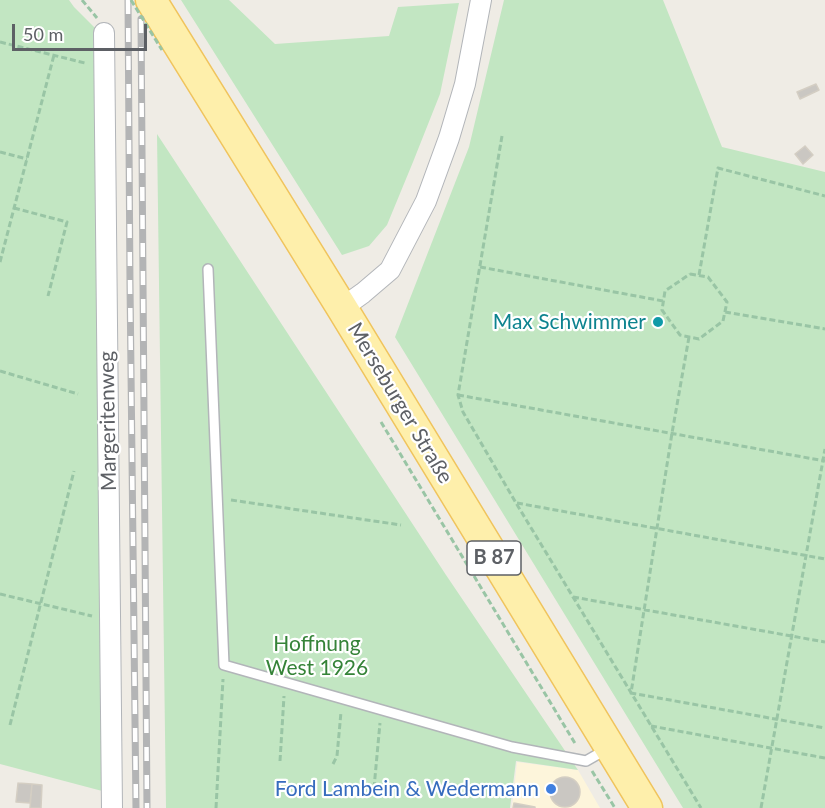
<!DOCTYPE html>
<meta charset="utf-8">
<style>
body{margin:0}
#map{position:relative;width:825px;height:808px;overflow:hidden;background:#efece5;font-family:Lato,sans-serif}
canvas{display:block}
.scale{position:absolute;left:12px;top:24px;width:135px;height:27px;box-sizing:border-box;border:3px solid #5d6065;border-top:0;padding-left:8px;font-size:18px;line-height:21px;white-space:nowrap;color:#5d6065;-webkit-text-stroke:4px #fff;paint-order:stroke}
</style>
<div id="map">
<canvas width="825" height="808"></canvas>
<div class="scale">50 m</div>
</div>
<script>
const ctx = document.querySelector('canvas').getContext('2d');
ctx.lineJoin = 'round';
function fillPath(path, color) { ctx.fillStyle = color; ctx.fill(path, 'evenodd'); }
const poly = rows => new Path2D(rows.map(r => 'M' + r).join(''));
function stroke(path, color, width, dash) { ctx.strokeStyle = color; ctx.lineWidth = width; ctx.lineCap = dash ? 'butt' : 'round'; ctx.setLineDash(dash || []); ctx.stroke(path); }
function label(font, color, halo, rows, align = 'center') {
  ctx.font = font + ' Lato,sans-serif'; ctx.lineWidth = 4.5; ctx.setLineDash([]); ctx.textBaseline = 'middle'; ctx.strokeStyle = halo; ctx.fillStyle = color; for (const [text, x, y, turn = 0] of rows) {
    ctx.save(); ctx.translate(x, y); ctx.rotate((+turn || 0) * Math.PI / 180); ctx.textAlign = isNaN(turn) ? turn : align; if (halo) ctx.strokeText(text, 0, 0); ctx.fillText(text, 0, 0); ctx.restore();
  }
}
fillPath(poly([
 [517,762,578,770,600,808,512,808]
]), '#fdf5db');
fillPath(poly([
 [0,0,69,0,74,7,95,28,100,446,106,792,0,764],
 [181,0,229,0,275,44,389,36,398,7,459,3,440,94,413,162,387,225,369,246,342,255],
 [504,0,663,0,722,147,825,172,825,808,683,808,395,337,469,147],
 [157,134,446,575,578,770,516,761,510,808,166,808]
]), '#c2e6c2');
const building = poly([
 [816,84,819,90,800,99,797,92,816,84],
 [805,146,813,155,803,164,795,154,805,146],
 '550 792a15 15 0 1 1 30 0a15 15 0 1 1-30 0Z',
 [18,783,32,784,30,803,16,802,18,783],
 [32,784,42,785,41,808,30,808,32,784],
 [514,803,535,807,535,808,513,808,514,803]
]);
fillPath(building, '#cac7c2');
stroke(building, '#d4cec3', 1.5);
const service = poly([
 [208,269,224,665,512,747,586,761,607,749]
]);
const minor = poly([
 [104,33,112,808],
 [342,308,363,293,390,270,426,201,449,138,465,84,481,0]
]);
const primary = poly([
 [151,0,342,308,647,808]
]);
stroke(service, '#b2b5b9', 12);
stroke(minor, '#b2b5b9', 22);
stroke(primary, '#f0c45d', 33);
stroke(poly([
 [82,0,97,18],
 [0,42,85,63],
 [502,136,458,395,463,412,516,503,701,808],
 [0,152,27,159],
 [14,208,67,222,48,296],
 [0,262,54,55],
 [480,267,663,301],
 [690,274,708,277,727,302,723,321,699,339,680,335,662,310,665,291,690,274],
 [699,275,718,168,825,196],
 [725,312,825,329],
 [689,337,672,433,631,693,825,728],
 [0,371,78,394],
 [458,395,825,461],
 [381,422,576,745],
 [231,500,401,525],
 [517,503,825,559],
 [0,594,92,616],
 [573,597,825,642],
 [10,725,74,471],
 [651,726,825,758],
 [280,761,284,696],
 [333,764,337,756,341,712],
 [592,771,615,808],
 [374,788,380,723],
 [216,808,223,679],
 [761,808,825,449]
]), '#99c5a5', 3, [6, 3]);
stroke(service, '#fff', 9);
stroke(minor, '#fff', 20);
stroke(primary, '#feefab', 30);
const rail = poly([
 [128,0,130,284,136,808],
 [141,19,147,808]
]);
stroke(rail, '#b3b4b5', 7);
stroke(rail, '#fff', 4.5, [14]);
stroke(poly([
 [131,0,162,50]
]), '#99c5a5', 3, [6, 3]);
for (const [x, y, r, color] of [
 [658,322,6,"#0f9aa8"],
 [551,789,6,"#3f7fe0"]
]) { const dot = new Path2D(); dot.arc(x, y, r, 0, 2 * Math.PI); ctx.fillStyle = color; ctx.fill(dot); stroke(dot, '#fff', 2); }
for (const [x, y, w] of [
 [494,558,54]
]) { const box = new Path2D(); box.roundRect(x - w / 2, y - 17, w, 34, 4.5); ctx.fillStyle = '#fff'; ctx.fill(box); stroke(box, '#5d6065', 1.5); }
label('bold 20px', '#5d6065', null, [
 ["B 87",494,558]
]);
label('21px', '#0d838f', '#fff', [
 ["Max Schwimmer",646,322]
], 'right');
label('21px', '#5d6065', '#fff', [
 ["Merseburger Straße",400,403,59],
 ["Margeritenweg",108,421,-91]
]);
label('21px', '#358338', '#fff', [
 ["Hoffnung",317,644],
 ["West 1926",317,668]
]);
label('21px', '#366cbe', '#fff', [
 ["Ford Lambein & Wedermann",539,789]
], 'right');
</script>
